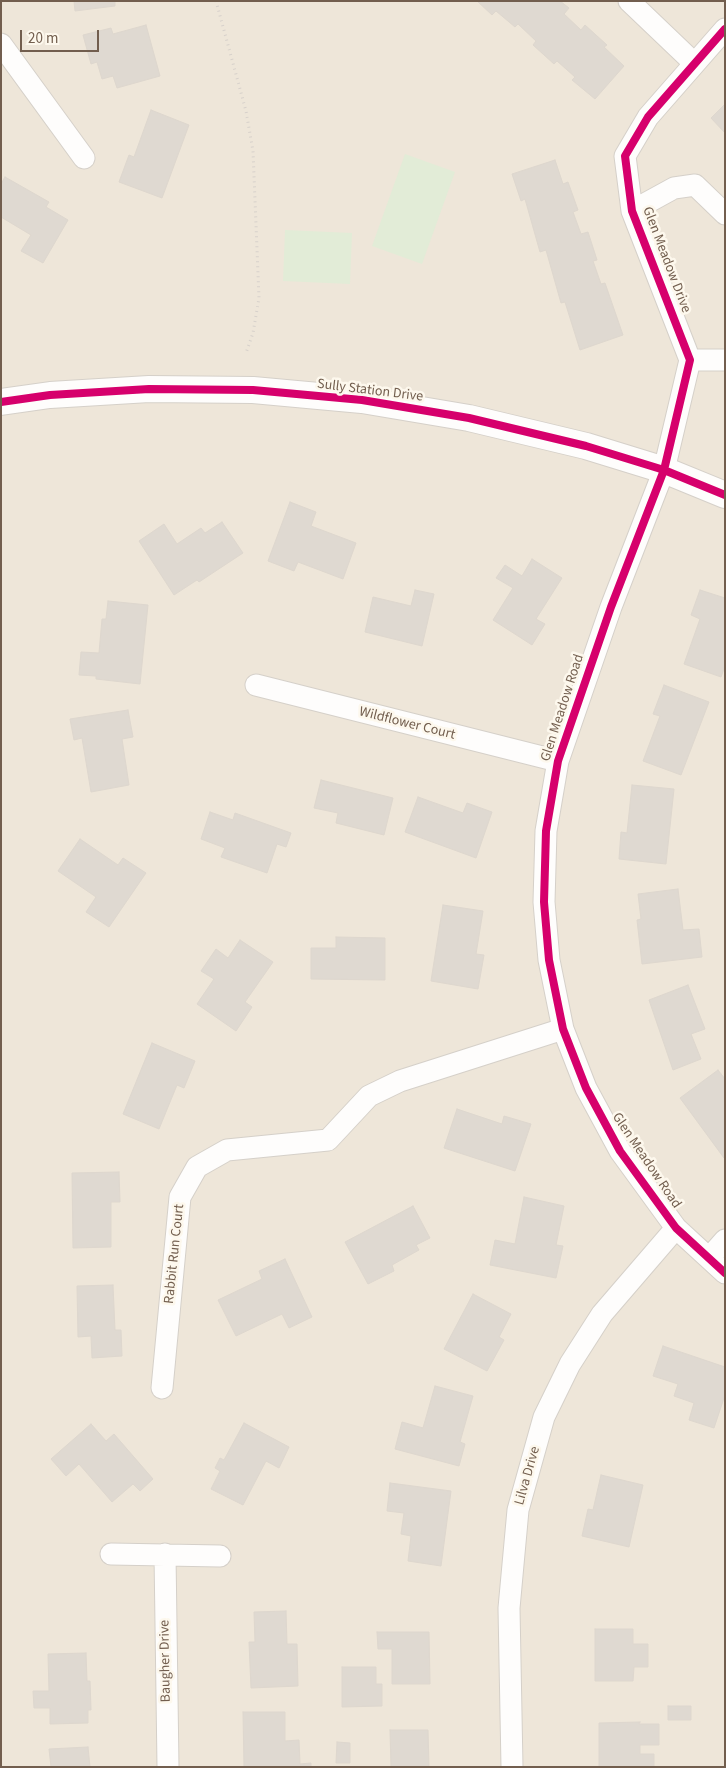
<!DOCTYPE html>
<style>
body{margin:0}
#map{position:relative;width:726px;height:1768px;overflow:hidden;background:#f6f3eb;font-family:"Source Sans 3",sans-serif}
canvas{display:block}
.frame{position:absolute;inset:0;border:2px solid #725e4e;pointer-events:none}
.scale{position:absolute;left:20px;top:30px;width:79px;height:22px;box-sizing:border-box;border:2px solid #725e4e;border-top:0;padding-left:6px;font-size:15px;line-height:18px;white-space:nowrap;color:#725e4e;-webkit-text-stroke:4px #fdf8ed;paint-order:stroke}
</style>
<div id="map">
<canvas width="726" height="1768"></canvas>
<div class="frame"></div>
<div class="scale">20 m</div>
</div>
<script>
const ctx = document.querySelector('canvas').getContext('2d');
ctx.lineJoin = 'round';
function fillPath(path, color) { ctx.fillStyle = color; ctx.fill(path, 'evenodd'); }
const poly = rows => new Path2D(rows.map(r => 'M' + r).join(''));
function stroke(path, color, width, dash) { ctx.strokeStyle = color; ctx.lineWidth = width; ctx.lineCap = dash ? 'butt' : 'round'; ctx.setLineDash(dash || []); ctx.stroke(path); }
function label(font, color, halo, rows, align = 'center') {
  ctx.font = font + ' "Source Sans 3",sans-serif'; ctx.lineWidth = 5; ctx.setLineDash([]); ctx.textBaseline = 'middle'; ctx.strokeStyle = halo; ctx.fillStyle = color; for (const [text, x, y, turn = 0] of rows) {
    ctx.save(); ctx.translate(x, y); ctx.rotate((+turn || 0) * Math.PI / 180); ctx.textAlign = isNaN(turn) ? turn : align; if (halo) ctx.strokeText(text, 0, 0); ctx.fillText(text, 0, 0); ctx.restore();
  }
}
fillPath(poly([
 [1,1,725,1,725,1767,1,1767]
]), '#eee6d9');
fillPath(poly([
 [405,154,455,172,422,264,372,246],
 [285,230,352,233,350,284,283,281]
]), '#e2ecd7');
const building = poly([
 [74,1,115,1,115,6,75,11,74,1],
 [477,1,560,1,569,8,564,14,581,30,585,25,607,45,604,47,624,66,595,99,572,80,575,77,557,61,554,64,533,45,536,41,518,24,515,27,496,11,492,15,477,1],
 [146,25,160,76,117,88,113,76,102,79,97,62,91,64,83,35,111,28,113,34,146,25],
 [725,104,725,133,711,118,725,104],
 [151,110,189,125,162,198,119,182,129,155,134,157,151,110],
 [555,160,563,184,568,182,578,210,573,212,581,234,588,232,597,260,593,261,601,284,605,283,623,335,580,350,565,302,561,303,546,250,540,252,525,199,521,201,512,174,555,160],
 [5,177,49,202,46,207,68,220,43,263,21,251,31,235,1,217,1,184,5,177],
 [290,502,316,512,311,526,356,543,343,579,298,562,294,571,268,561,290,502],
 [222,522,243,553,199,582,197,580,174,595,139,541,164,524,177,544,201,528,205,533,222,522],
 [532,559,562,578,536,619,545,624,532,645,493,620,513,588,496,578,505,565,522,576,532,559],
 [415,590,434,594,422,646,365,632,373,597,411,606,415,590],
 [700,590,725,598,725,666,721,677,684,664,700,619,691,615,700,590],
 [108,601,148,605,140,684,96,679,96,676,79,675,81,652,99,653,102,619,106,619,108,601],
 [664,685,709,702,681,775,643,761,660,716,653,714,664,685],
 [128,710,133,737,122,739,129,785,91,792,82,738,74,740,70,719,128,710],
 [321,780,393,798,384,835,336,823,338,813,314,808,321,780],
 [632,785,674,789,666,864,619,859,621,832,627,833,632,785],
 [418,797,463,813,467,803,492,812,476,858,405,832,418,797],
 [210,812,233,820,235,813,291,833,286,847,277,844,267,873,221,857,225,848,201,839,210,812],
 [80,839,118,865,123,858,146,873,109,927,86,912,96,897,58,871,80,839],
 [678,889,683,930,699,929,702,957,642,964,637,920,641,919,638,894,678,889],
 [443,905,483,911,476,954,484,955,478,989,431,981,443,905],
 [336,937,385,938,385,980,311,979,311,948,336,948,336,937],
 [240,940,273,962,245,1002,252,1007,236,1031,197,1004,214,979,201,971,216,949,228,958,240,940],
 [688,985,705,1029,691,1034,701,1059,673,1070,649,1000,688,985],
 [152,1043,195,1061,184,1088,177,1085,159,1129,123,1114,152,1043],
 [718,1070,725,1079,724,1158,680,1098,718,1070],
 [457,1109,502,1124,504,1116,531,1124,515,1171,444,1148,457,1109],
 [119,1172,120,1202,111,1202,111,1247,73,1248,72,1173,119,1172],
 [524,1197,564,1206,556,1245,563,1246,556,1278,490,1265,495,1240,515,1244,524,1197],
 [413,1206,430,1238,416,1245,419,1250,392,1265,394,1271,368,1284,345,1242,413,1206],
 [285,1259,312,1317,289,1328,282,1314,236,1336,218,1300,262,1279,259,1271,285,1259],
 [113,1285,115,1330,121,1330,122,1356,92,1358,91,1336,78,1337,77,1286,113,1285],
 [473,1294,511,1314,499,1337,504,1340,487,1371,444,1349,473,1294],
 [663,1346,725,1367,725,1395,714,1428,689,1420,694,1403,674,1396,678,1384,653,1376,663,1346],
 [435,1386,473,1396,460,1442,465,1444,459,1466,395,1449,402,1422,423,1428,435,1386],
 [244,1423,289,1447,279,1468,266,1461,243,1505,211,1489,220,1471,215,1468,220,1458,224,1460,244,1423],
 [91,1424,106,1441,114,1434,153,1479,140,1491,133,1484,112,1502,79,1464,66,1476,51,1459,91,1424],
 [601,1475,643,1485,629,1547,582,1536,588,1509,593,1510,601,1475],
 [390,1483,451,1491,441,1566,408,1561,411,1536,401,1534,404,1513,387,1511,390,1483],
 [286,1611,287,1644,297,1644,298,1686,251,1688,249,1642,255,1642,254,1612,286,1611],
 [595,1629,633,1629,633,1644,648,1644,648,1667,634,1667,633,1681,595,1681,595,1629],
 [377,1632,429,1632,430,1684,392,1684,392,1649,378,1649,377,1632],
 [86,1653,87,1681,90,1681,91,1710,88,1710,88,1723,50,1724,50,1708,34,1708,33,1691,49,1691,48,1654,86,1653],
 [342,1667,376,1667,376,1684,382,1684,382,1706,342,1707,342,1667],
 [668,1706,691,1706,691,1720,668,1720,668,1706],
 [243,1712,285,1712,285,1741,299,1740,300,1764,311,1763,311,1767,244,1767,243,1712],
 [640,1722,639,1724,659,1724,659,1745,640,1745,640,1754,654,1754,654,1767,599,1767,599,1723,640,1722],
 [390,1730,428,1730,429,1767,391,1767,390,1730],
 [337,1742,350,1743,350,1763,336,1763,337,1742],
 [88,1747,90,1767,51,1767,49,1749,88,1747]
]);
fillPath(building, '#dfd9d1');
stroke(building, '#ded7ce', 1);
const minor = poly([
 [629,1,694,63],
 [725,29,648,117,625,156,632,211,690,360,664,470,611,607,558,761,546,831,544,902,549,960,563,1029,586,1088,620,1151,676,1228,725,1273],
 [1,44,84,158],
 [632,211,674,188,695,185,725,214],
 [690,360,725,360],
 [256,685,558,761],
 [709,1258,725,1240],
 [162,1388,180,1197,197,1167,227,1150,328,1140,369,1096,400,1081,563,1029],
 [111,1554,220,1556],
 [165,1554,168,1767],
 [512,1767,509,1608,518,1510,544,1417,570,1364,602,1314,676,1228]
]);
const tertiary = poly([
 [1,402,50,395,149,389,253,390,362,400,469,418,586,446,664,470,725,495]
]);
stroke(minor, '#d5d0c9', 23);
stroke(tertiary, '#d5d0c9', 28);
stroke(poly([
 [216,1,246,111,253,151,259,298,253,333,246,353]
]), '#d7d1cb', 3, [1, 4]);
stroke(minor, '#fefdfc', 21);
stroke(tertiary, '#fefdfc', 26);
stroke(poly([
 [725,29,648,117,625,156,632,211,690,360,664,470,611,607,558,761,546,831,544,902,549,960,563,1029,586,1088,620,1151,676,1228,725,1273],
 [1,402,50,395,149,389,253,390,362,400,469,418,586,446,664,470,725,495]
]), '#d6006c', 8);
label('14px', '#725e4e', '#fdf8ed', [
 ["Glen Meadow Drive",666,260,69],
 ["Sully Station Drive",370,391,7],
 ["Glen Meadow Road",563,708,-72],
 ["Wildflower Court",407,724,14],
 ["Glen Meadow Road",646,1161,56],
 ["Rabbit Run Court",175,1254,-84],
 ["Lilva Drive",528,1476,-74],
 ["Baugher Drive",166,1661,-91]
]);
</script>
